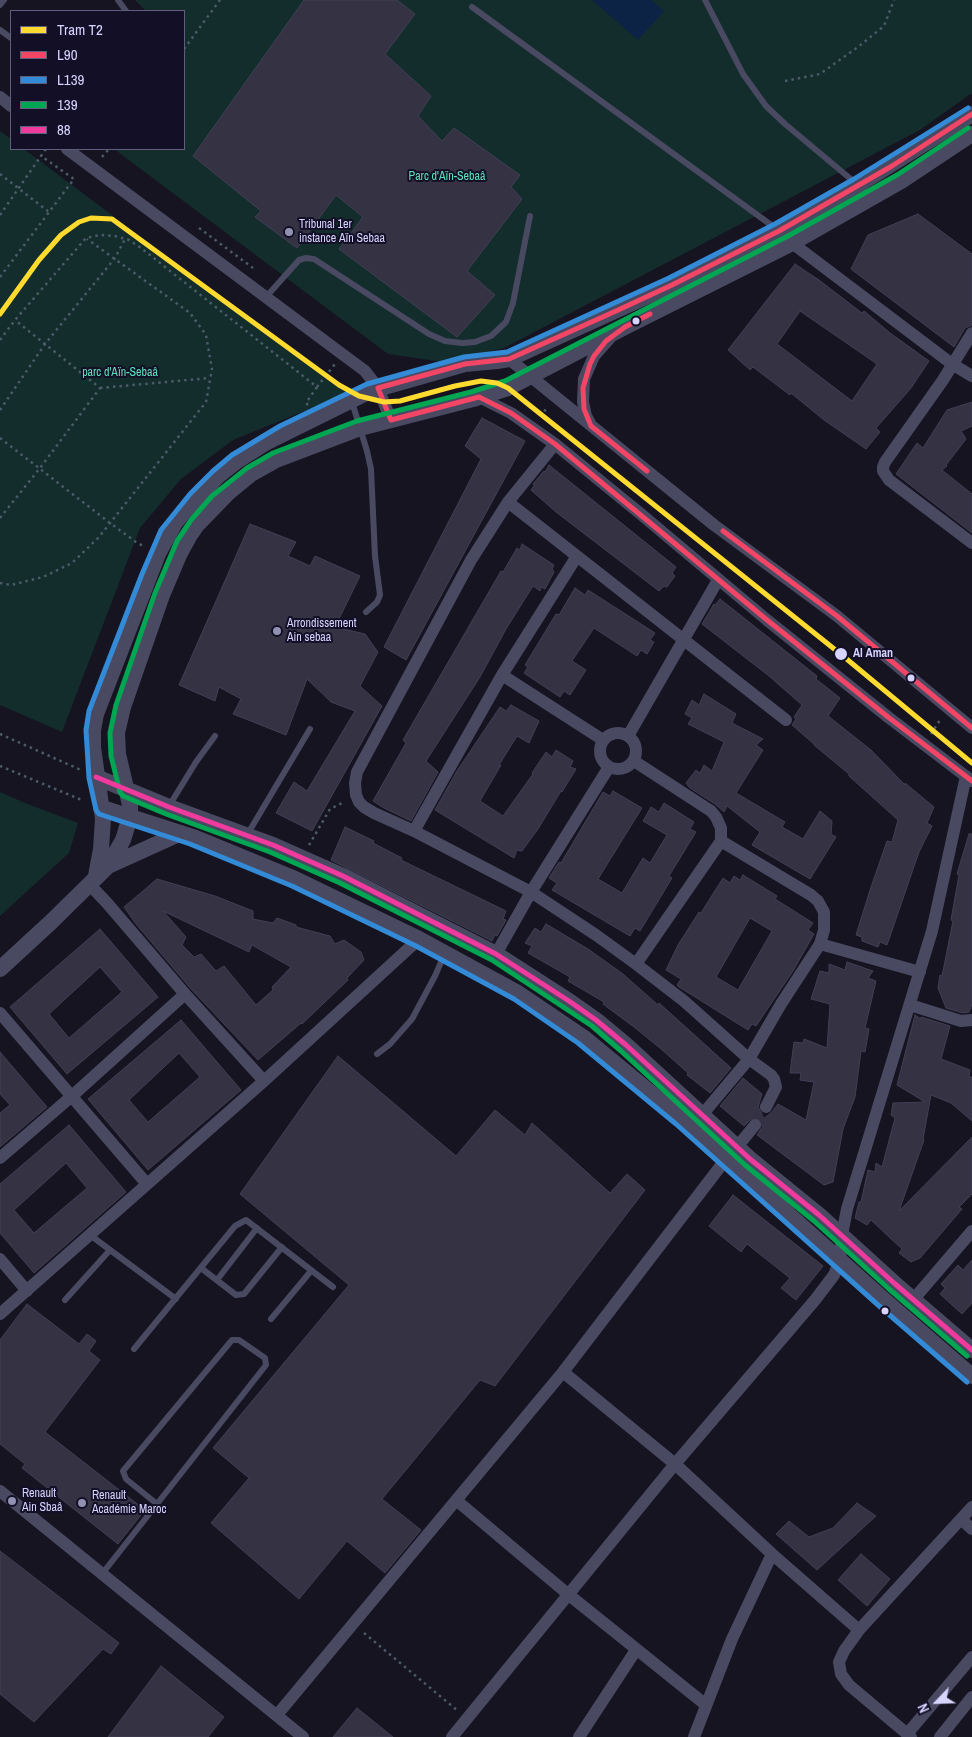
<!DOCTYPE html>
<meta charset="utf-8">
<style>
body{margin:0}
#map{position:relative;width:972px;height:1737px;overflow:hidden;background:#161421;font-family:"Archivo Narrow",sans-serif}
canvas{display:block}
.legend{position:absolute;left:10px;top:10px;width:175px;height:140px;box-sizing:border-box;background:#120f26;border:1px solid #615e7d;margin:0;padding:6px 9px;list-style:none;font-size:15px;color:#d7d4ff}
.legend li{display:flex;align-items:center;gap:10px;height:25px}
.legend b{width:25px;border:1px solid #615e7d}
.north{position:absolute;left:912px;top:1677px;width:50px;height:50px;-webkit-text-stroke:4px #120f26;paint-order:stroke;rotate:246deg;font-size:14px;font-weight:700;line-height:20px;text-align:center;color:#d7d4ff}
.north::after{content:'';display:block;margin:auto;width:18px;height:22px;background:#d7d4ff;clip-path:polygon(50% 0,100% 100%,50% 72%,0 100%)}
</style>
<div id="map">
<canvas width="972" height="1737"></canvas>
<ul class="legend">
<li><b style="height:6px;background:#ffdb2f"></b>Tram T2</li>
<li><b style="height:6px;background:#f34667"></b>L90</li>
<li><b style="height:6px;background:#338bd7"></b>L139</li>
<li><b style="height:6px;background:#00a651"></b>139</li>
<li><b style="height:6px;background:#f13a9d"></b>88</li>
</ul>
<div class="north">N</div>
</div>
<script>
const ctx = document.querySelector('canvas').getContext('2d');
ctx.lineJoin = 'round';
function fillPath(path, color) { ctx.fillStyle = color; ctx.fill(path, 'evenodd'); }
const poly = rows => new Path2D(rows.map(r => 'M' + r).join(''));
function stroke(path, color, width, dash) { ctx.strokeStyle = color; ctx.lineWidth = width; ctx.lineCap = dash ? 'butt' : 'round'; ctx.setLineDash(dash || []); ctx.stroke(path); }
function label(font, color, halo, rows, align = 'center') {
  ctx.font = font + ' "Archivo Narrow",sans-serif'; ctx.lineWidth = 4; ctx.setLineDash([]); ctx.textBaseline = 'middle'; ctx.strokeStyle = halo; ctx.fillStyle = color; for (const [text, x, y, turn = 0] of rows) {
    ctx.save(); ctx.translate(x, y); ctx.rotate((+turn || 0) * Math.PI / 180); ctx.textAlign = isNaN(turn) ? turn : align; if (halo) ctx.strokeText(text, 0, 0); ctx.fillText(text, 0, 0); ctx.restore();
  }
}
fillPath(poly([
 [135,0,972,0,972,93,920,130,504,348,443,362,388,354,114,149,184,149,184,11,146,11],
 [0,131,11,139,11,149,24,149,349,393,233,440,181,479,140,528,62,732,0,705],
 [0,792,25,803,78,823,69,853,0,916]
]), '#132c2c');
fillPath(poly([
 [592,0,651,0,664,11,638,40]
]), '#0c2345');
const building = poly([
 [304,0,397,0,415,14,385,54,431,96,418,116,442,141,454,128,520,175,511,187,522,199,467,271,495,295,457,337,339,249,363,217,336,195,297,248,255,217,261,211,193,156,304,0],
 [918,214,972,254,972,325,965,328,954,347,851,269,868,235,918,214],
 [795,264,819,280,862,313,864,311,890,333,929,361,911,388,876,428,880,432,866,449,824,420,791,393,790,395,753,367,750,370,728,350,795,264],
 [800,311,877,364,852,401,777,344,800,311],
 [972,402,972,426,961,431,966,439,946,465,947,466,942,470,972,494,972,533,896,474,917,443,923,448,947,410,972,402],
 [482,418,525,441,406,660,384,647,481,459,465,446,482,418],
 [549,465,676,567,672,573,675,576,667,587,664,586,659,591,556,512,531,490,535,484,533,484,544,471,545,472,549,465],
 [250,524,296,542,288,556,310,566,315,556,360,576,335,627,365,634,378,652,360,686,382,706,312,831,276,813,294,782,307,791,355,711,331,702,307,679,286,735,233,714,241,699,219,687,215,701,179,685,250,524],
 [522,544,554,565,552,569,554,572,545,589,541,587,540,591,533,586,506,629,480,677,426,761,438,772,411,821,384,808,373,801,406,743,403,740,501,571,503,572,517,548,520,550,522,544],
 [575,588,585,595,588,590,655,633,650,640,654,642,647,654,641,650,637,656,594,628,572,661,586,670,570,695,564,691,560,697,524,673,528,667,525,665,556,614,559,615,575,588],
 [720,599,817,676,816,679,840,698,828,716,871,750,905,785,905,783,934,807,927,823,932,826,919,852,887,945,880,942,878,947,862,941,862,937,856,935,870,890,887,841,892,842,898,820,849,776,849,774,814,745,814,744,792,725,796,719,794,717,802,705,769,676,702,624,714,604,715,605,720,599],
 [704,694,736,714,732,723,763,739,756,745,763,750,736,793,785,822,782,827,803,839,820,811,832,821,831,834,836,837,810,879,752,845,760,832,727,806,724,812,715,804,690,788,686,783,696,770,700,773,704,765,712,771,724,742,688,724,692,718,685,714,692,700,699,705,704,694],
 [511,705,539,721,529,743,517,736,499,765,501,765,480,801,503,816,533,774,532,773,546,752,552,757,556,750,573,761,570,767,576,769,562,792,561,791,538,829,522,851,517,850,514,858,435,810,457,771,500,707,506,711,511,705],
 [613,791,642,808,598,879,622,893,643,858,650,863,667,835,643,821,651,807,659,812,664,803,694,822,690,829,696,832,669,876,672,878,640,931,635,928,630,936,552,890,557,883,549,878,559,862,561,863,603,792,610,796,613,791],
 [345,827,374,841,373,843,402,858,401,860,506,911,503,919,506,920,497,936,495,935,492,941,331,860,345,827],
 [969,834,972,834,972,1004,969,1012,963,1013,946,1008,938,988,940,975,942,976,953,921,951,920,959,875,957,874,969,834],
 [743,875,777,896,775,899,813,923,808,930,814,934,793,971,756,1026,752,1024,748,1030,679,987,677,985,681,979,666,970,678,945,699,912,701,913,723,878,730,883,734,876,740,880,743,875],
 [750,918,772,931,738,990,716,977,750,918],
 [157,879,215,896,253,911,253,919,273,923,277,918,296,925,296,927,330,936,335,944,344,940,361,952,364,960,347,978,348,980,302,1024,301,1023,258,1060,191,989,136,924,124,907,157,879],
 [163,911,249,952,252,945,291,967,272,987,273,990,256,1005,224,966,216,971,201,954,194,957,182,945,186,937,163,911],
 [546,924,588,949,623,974,658,1005,659,1003,731,1068,710,1093,687,1075,688,1073,660,1048,634,1027,603,1004,604,1002,568,981,570,977,528,953,532,946,525,943,535,928,541,932,546,924],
 [100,929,158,997,67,1074,10,1007,100,929],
 [100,967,122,992,69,1038,49,1014,100,967],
 [847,962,873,971,868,978,876,981,865,1028,869,1029,865,1052,861,1051,855,1097,843,1129,833,1182,824,1185,757,1135,763,1126,760,1118,752,1118,744,1126,720,1106,743,1078,762,1094,758,1107,762,1114,762,1120,771,1113,778,1104,806,1120,814,1082,800,1080,801,1073,790,1073,794,1042,803,1043,804,1039,827,1048,830,1004,811,999,820,971,829,973,829,964,845,970,847,962],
 [915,1015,921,1019,921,1017,950,1026,941,1059,970,1070,969,1076,972,1078,972,1121,951,1103,931,1095,923,1139,924,1140,899,1211,972,1137,972,1194,959,1207,962,1209,920,1258,911,1262,899,1253,902,1249,871,1220,867,1225,855,1218,859,1202,861,1202,868,1170,875,1172,876,1163,882,1167,895,1118,891,1115,893,1103,925,1102,897,1085,915,1015],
 [181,1020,241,1090,148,1170,88,1099,181,1020],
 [179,1053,200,1077,148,1122,129,1100,179,1053],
 [0,1052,47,1107,0,1147,0,1113,10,1105,0,1094,0,1052],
 [338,1056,456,1156,495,1110,525,1135,532,1123,610,1193,627,1174,645,1190,495,1386,480,1380,382,1499,421,1530,385,1573,347,1541,299,1599,211,1523,249,1478,213,1448,349,1285,240,1194,338,1056],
 [69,1125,126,1192,34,1273,0,1233,0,1184,69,1125],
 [66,1163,87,1188,34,1233,14,1210,66,1163],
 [733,1195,823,1266,796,1300,781,1288,790,1278,747,1244,741,1252,709,1226,733,1195],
 [972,1260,972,1303,962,1314,940,1294,945,1288,941,1284,958,1265,963,1270,972,1260],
 [27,1304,79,1344,87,1334,96,1341,89,1351,100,1360,45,1432,145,1510,118,1544,22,1468,25,1464,0,1444,0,1340,27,1304],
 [857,1503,876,1516,817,1570,776,1534,789,1521,809,1537,833,1528,857,1503],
 [0,1551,119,1643,111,1654,103,1649,34,1722,0,1694,0,1551],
 [861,1554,890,1579,867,1606,838,1580,861,1554],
 [161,1666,224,1717,208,1737,108,1737,161,1666],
 [357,1708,393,1737,333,1737,357,1708]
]);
fillPath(building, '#343243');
stroke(building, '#423f55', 1);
stroke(poly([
 [755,1125,766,1107]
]), '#333142', 12, [12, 6]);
stroke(poly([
 [184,49,220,0],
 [785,81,820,74,858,47,884,26,894,0],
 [102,157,109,149],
 [0,174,49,212],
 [0,215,41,156],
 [199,228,253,268],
 [0,277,74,179,41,156,46,149],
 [0,340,15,320,86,238,100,235,115,236,129,240,141,248,317,387,335,364],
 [100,388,210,378],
 [308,405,306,403,317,387],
 [0,410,45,344,115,258,125,239],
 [541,417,547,407],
 [0,438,110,523,136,542,145,547],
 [0,518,40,468,100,388,15,320],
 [0,583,11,585,43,577,72,563,99,537,206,402,212,369,206,335,190,313,87,239],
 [0,734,81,770],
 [931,734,940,720],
 [0,766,84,801],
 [309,845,330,809,344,802],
 [364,1633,458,1711]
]), '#4b5b69', 2.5, [2.5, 4]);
stroke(poly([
 [118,0,126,11],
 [705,0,743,74,766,106,785,124,871,196],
 [0,5,4,0],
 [472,7,778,230],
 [0,30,11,38],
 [266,297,299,260,306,258,314,259,429,334,445,341,462,343,475,342,491,336,506,322,513,303,530,216],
 [352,402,367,451,371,469,375,556,380,595,377,602,366,612],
 [169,806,196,762,215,736],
 [247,835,310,729],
 [377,1054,390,1044,412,1019,435,976,445,953],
 [90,1235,176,1299],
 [201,1268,236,1295,244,1294,282,1247],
 [217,1280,257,1228],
 [65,1300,110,1250],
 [271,1319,311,1271],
 [134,1349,235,1226,246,1220,333,1287],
 [102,1574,157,1504,266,1365,265,1358,239,1340,232,1340,123,1471,126,1479,157,1504]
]), '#494962', 6);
stroke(poly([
 [0,97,11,106],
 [67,149,365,371,378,388,391,420],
 [779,231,792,243,952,364,972,376],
 [972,333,943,380,885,462,883,467,883,471,889,480,972,543],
 [509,359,714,525,837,616,972,728],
 [479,397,511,413,555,444,642,515,767,620,888,717,972,781],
 [590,423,586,416,583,402,584,379,594,356,610,338],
 [555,444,508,502,471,560,357,772,355,783,356,795,359,802,364,807,374,813,414,831,531,892,596,935,636,964,684,1001,749,1059,771,1075,774,1079,776,1087,766,1107],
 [508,502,786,720],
 [502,675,603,740],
 '600 751a18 18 0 1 1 36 0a18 18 0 1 1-36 0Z',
 [628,736,718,580],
 [634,761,711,811,716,817,721,828,721,841,811,895,818,901,824,912,824,930,820,944,781,1004,749,1059,702,1115],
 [414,831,502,675,577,556],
 [89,884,107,903,185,994,264,1081],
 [820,944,920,972],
 [496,954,531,892,609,767],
 [636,964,721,841],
 [910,1005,961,1021,972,1020],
 [0,1013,147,1184],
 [737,1147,755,1125],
 [0,1158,72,1096,185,994],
 [0,1259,27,1291],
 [913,1300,972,1231],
 [0,1314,264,1081,419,939],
 [563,1372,675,1464,772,1554,859,1630],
 [0,1491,303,1737],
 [456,1500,569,1595,706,1705],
 [961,1519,972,1529],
 [277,1715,563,1372,726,1159],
 [907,1734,972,1657],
 [452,1737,675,1464,815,1300,834,1275,840,1260,842,1235,847,1209,932,931,966,776],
 [579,1737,636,1650],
 [694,1737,732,1639,772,1554],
 [911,1737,849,1685,841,1674,839,1662,844,1651,859,1630,972,1507],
 [940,1737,972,1697]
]), '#494962', 12);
stroke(poly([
 [96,777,169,807,273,845,343,876,496,954,569,1001,596,1020,626,1045,750,1159,819,1215,894,1283,972,1350],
 [103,808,193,837,295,879,419,939,518,993,583,1037,681,1118,883,1299,972,1376],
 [108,866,181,833],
 [96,876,101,849,103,819,93,747,93,730,96,714,158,554,175,523,183,513,218,476,237,461,267,442,370,391,465,364,497,361,509,359,672,285,779,231,858,185,972,114],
 [0,969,51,922,108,866,123,840,130,817,130,805,118,754,117,733,123,707,162,595,179,555,190,535,197,525,229,492,251,474,276,460,360,428,473,399,508,388,625,327,792,243,901,181,972,134]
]), '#494962', 16);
stroke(poly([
 [972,114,892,166,779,231,672,285,616,311,509,359,465,364,378,388,391,420,479,397,511,413,555,444,767,620,888,717,972,781],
 [647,471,591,426,584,409,583,388,590,364,594,356,606,341,625,327,650,314],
 [723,531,837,616,972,728]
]), '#f34667', 5);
stroke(poly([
 [967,1382,878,1305,676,1124,578,1043,514,999,416,946,292,886,190,844,99,814,96,810,89,778,86,730,89,711,142,574,161,530,190,494,213,471,232,455,280,426,367,384,464,357,507,352,669,278,775,224,854,179,968,108]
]), '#338bd7', 5);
stroke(poly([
 [967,1356,889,1289,814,1221,745,1165,621,1051,592,1026,492,960,340,883,270,852,166,814,123,796,120,792,111,756,110,733,116,705,155,593,177,541,191,520,212,496,247,468,273,453,357,421,471,392,505,381,788,236,897,175,968,128]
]), '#00a651', 5);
stroke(poly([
 [96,777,169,807,273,845,343,876,496,954,569,1001,596,1020,626,1045,750,1159,819,1215,894,1283,972,1350]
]), '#f13a9d', 5);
stroke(poly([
 [0,314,39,260,61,235,79,222,91,218,112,219,339,385,359,396,384,402,400,401,455,386,481,381,497,383,508,388,843,656,972,763]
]), '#ffdb2f', 5);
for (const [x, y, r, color] of [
 [289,232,5,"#9391b1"],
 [636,321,4.5,"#d7d4ff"],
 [277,631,5,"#9391b1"],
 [841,654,7,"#d7d4ff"],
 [911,678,4.5,"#d7d4ff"],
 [885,1311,4.5,"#d7d4ff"],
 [12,1501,5,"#9391b1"],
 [82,1503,5,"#9391b1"]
]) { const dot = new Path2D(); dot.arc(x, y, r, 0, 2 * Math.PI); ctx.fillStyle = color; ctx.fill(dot); stroke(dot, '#120f26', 2); }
label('12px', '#5ee1ba', '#120f26', [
 ["Parc d'Aïn-Sebaâ",447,177],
 ["parc d'Aïn-Sebaâ",120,373]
]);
label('12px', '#d7d4ff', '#120f26', [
 ["Tribunal 1er",299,225],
 ["instance Aïn Sebaa",299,239],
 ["Arrondissement",287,624],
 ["Ain sebaa",287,638],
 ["Renault",22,1494],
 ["Ain Sbaâ",22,1508],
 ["Renault",92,1496],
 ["Académie Maroc",92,1510]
], 'left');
label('bold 12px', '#d7d4ff', '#120f26', [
 ["Al Aman",853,654]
], 'left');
</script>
